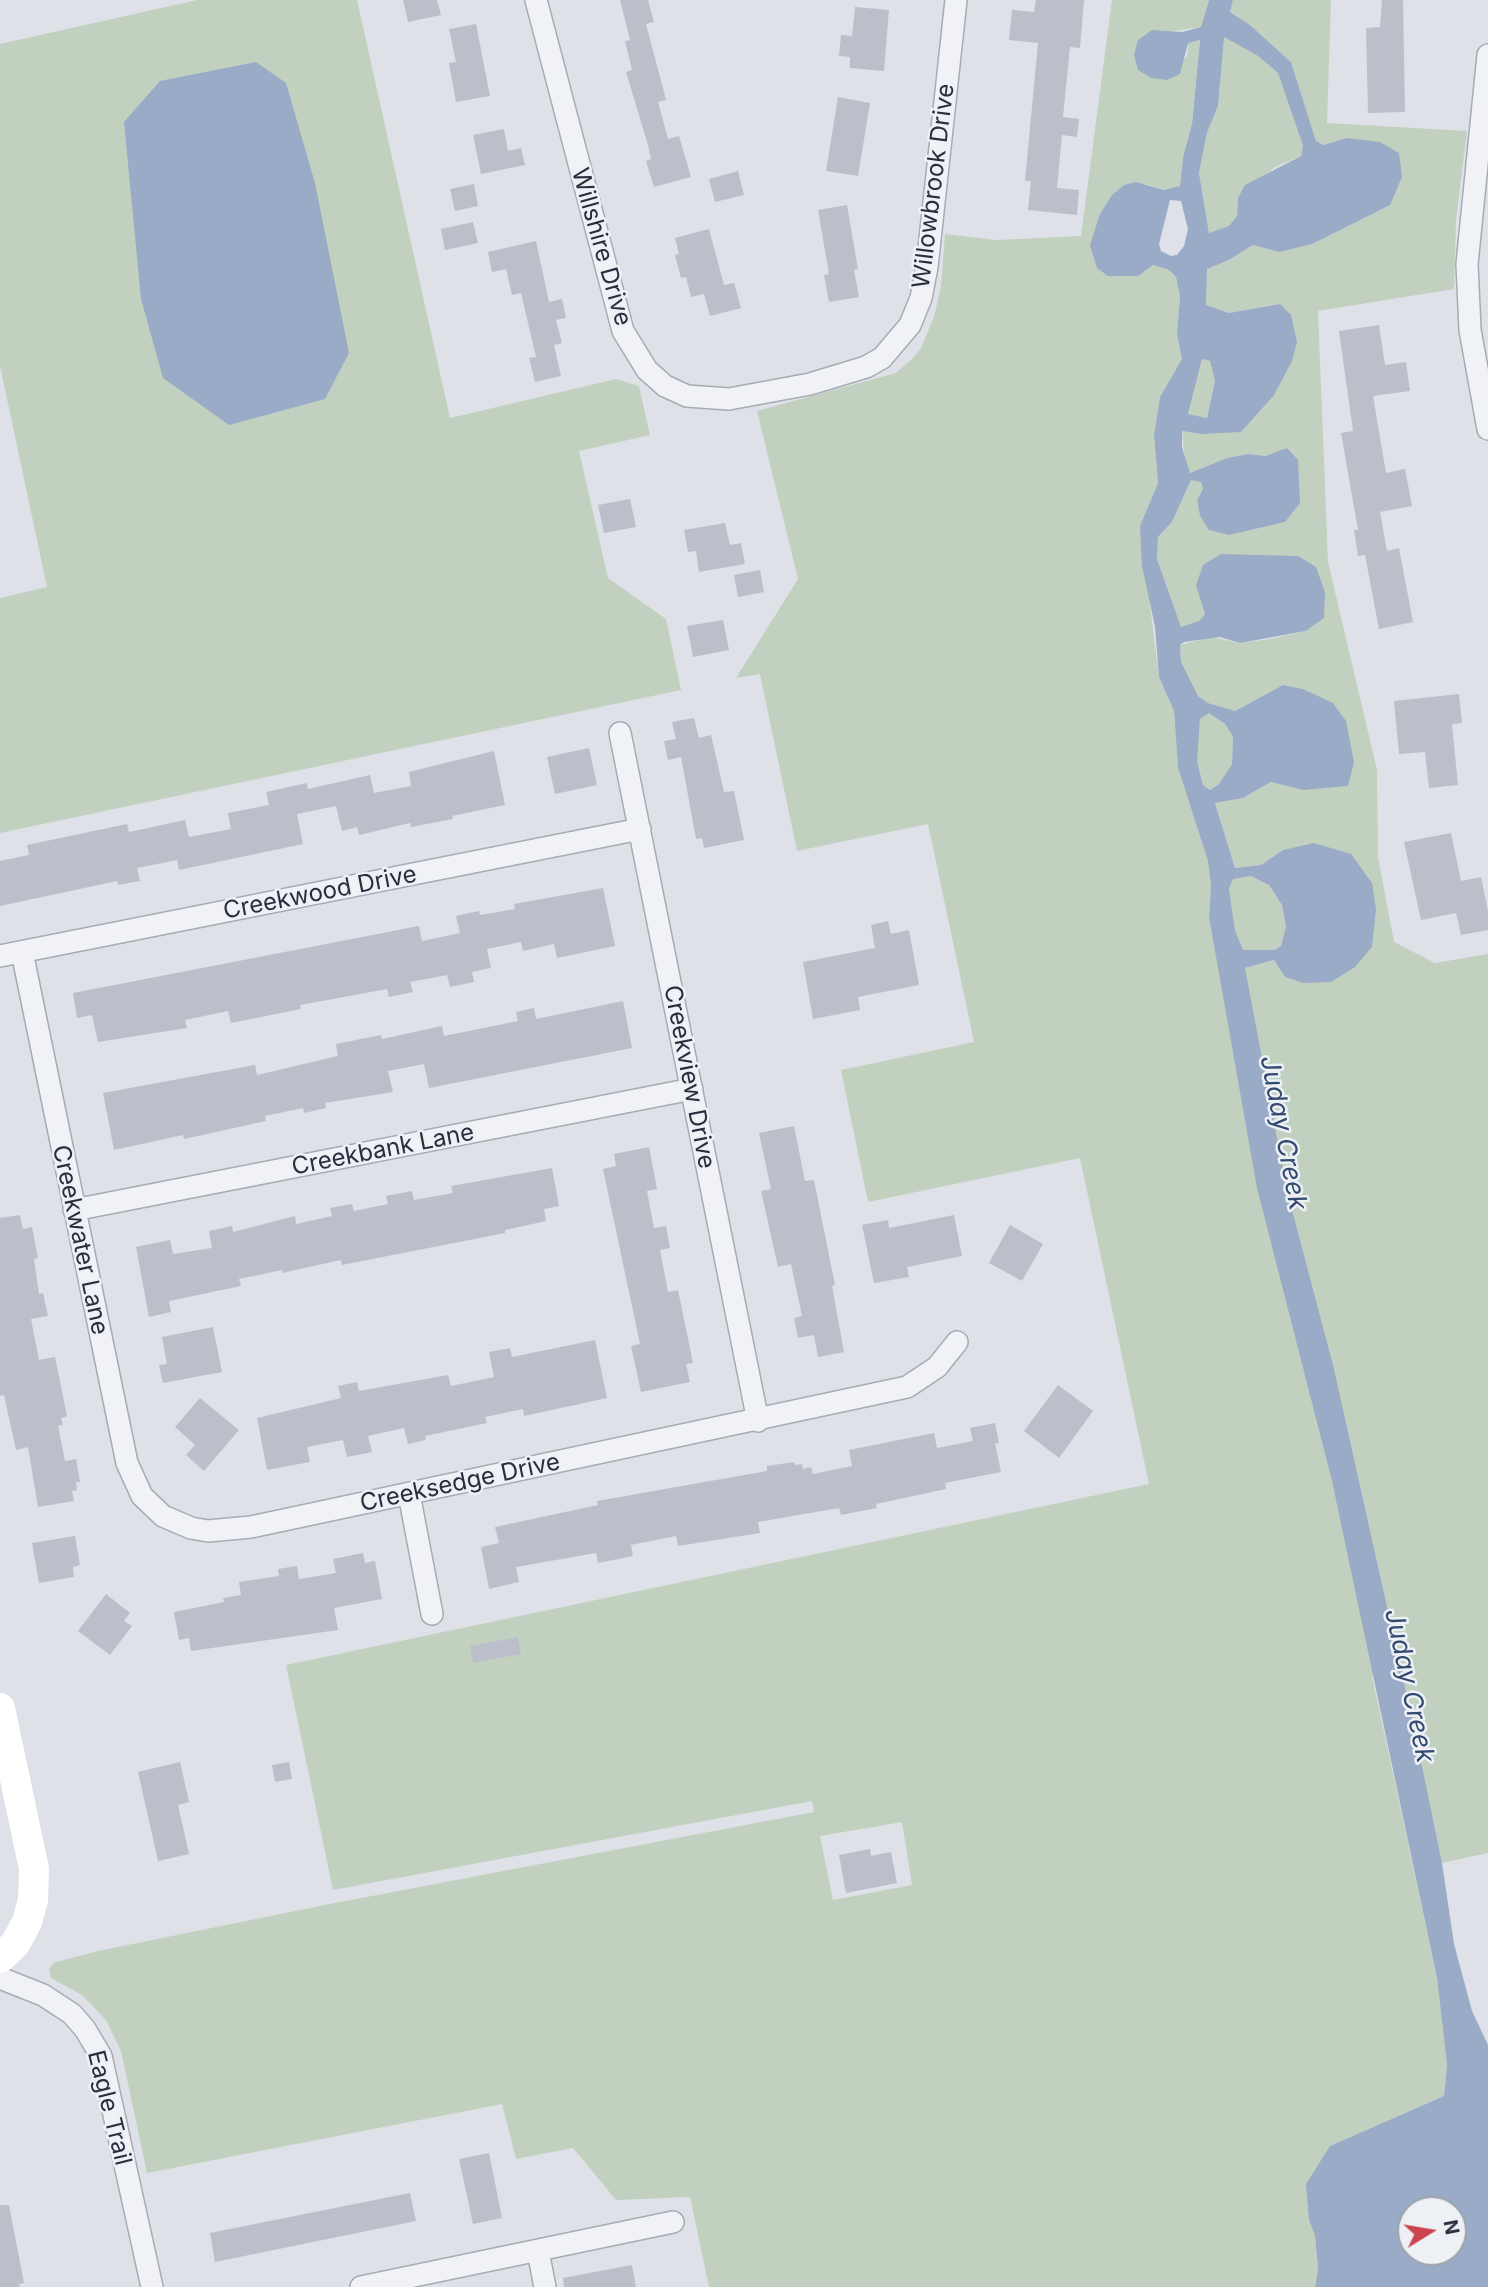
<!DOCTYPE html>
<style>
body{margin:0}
#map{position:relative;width:1488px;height:2287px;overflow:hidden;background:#dee1e7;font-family:Inter,sans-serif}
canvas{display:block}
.north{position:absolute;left:1397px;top:2196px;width:70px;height:70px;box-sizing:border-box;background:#edf0f5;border:2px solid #9ea2ab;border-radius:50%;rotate:79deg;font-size:19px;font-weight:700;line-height:28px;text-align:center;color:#272e3d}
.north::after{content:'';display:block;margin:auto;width:24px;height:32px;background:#cb444d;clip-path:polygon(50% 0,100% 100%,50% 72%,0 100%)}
</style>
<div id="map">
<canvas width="1488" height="2287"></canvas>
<div class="north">N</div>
</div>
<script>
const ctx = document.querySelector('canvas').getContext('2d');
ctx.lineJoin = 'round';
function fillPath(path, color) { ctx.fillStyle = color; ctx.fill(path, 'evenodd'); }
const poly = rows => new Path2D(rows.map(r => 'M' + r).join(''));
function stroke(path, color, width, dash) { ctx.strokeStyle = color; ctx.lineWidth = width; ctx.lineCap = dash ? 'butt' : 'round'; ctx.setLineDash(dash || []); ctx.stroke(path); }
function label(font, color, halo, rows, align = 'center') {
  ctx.font = font + ' Inter,sans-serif'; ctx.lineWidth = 5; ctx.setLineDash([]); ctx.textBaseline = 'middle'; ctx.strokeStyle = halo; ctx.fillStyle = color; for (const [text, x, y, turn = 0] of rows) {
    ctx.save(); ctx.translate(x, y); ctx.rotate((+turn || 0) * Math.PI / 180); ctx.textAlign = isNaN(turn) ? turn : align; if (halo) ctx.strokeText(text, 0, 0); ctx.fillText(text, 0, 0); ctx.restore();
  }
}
fillPath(poly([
 [197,0,357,0,450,418,616,379,639,386,650,435,579,451,608,578,666,619,681,690,0,833,0,598,47,587,0,366,0,44],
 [1112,0,1209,0,1201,27,1168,32,1134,55,1139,70,1151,78,1187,57,1188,43,1200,40,1192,124,1183,157,1180,186,1165,190,1145,184,1138,276,1152,265,1169,270,1176,277,1180,296,1177,334,1183,359,1160,397,1154,435,1158,483,1140,526,1159,677,1174,711,1178,768,1208,861,1211,886,1209,917,1245,968,1274,960,1285,977,1303,983,1283,850,1261,865,1235,868,1215,803,1243,798,1271,782,1303,790,1303,689,1283,685,1235,711,1208,703,1198,696,1187,678,1181,662,1180,645,1211,637,1240,643,1271,639,1306,631,1324,618,1298,556,1278,558,1250,554,1199,621,1181,628,1157,559,1158,537,1172,522,1191,480,1201,481,1203,489,1197,500,1200,516,1228,535,1285,522,1266,456,1248,454,1227,458,1190,473,1185,461,1182,431,1202,434,1280,304,1229,313,1206,305,1207,269,1229,260,1253,245,1279,252,1390,205,1346,138,1324,145,1316,141,1291,62,1250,25,1230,12,1233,0,1331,0,1327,123,1467,131,1456,220,1454,289,1318,311,1328,562,1377,770,1378,857,1394,942,1435,963,1488,954,1488,1853,1442,1863,1400,1670,1372,1676,1437,1978,1447,2065,1444,2096,1330,2146,1309,2220,1315,2236,1318,2269,1315,2287,709,2287,690,2197,616,2200,573,2148,516,2159,502,2104,147,2173,121,2051,106,2020,82,1995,51,1978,49,1970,53,1963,98,1951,335,1903,814,1812,812,1801,333,1890,286,1665,1149,1484,1080,1158,868,1202,841,1070,974,1042,928,824,797,851,760,674,736,678,798,579,757,411,896,373,914,357,921,348,934,317,941,287,945,234,996,240,1081,236],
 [902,1822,912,1885,833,1900,820,1836],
 [1223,36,1258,56,1278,73,1303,146,1301,156,1275,167,1238,198,1237,216,1229,227,1209,233,1199,173,1207,133,1218,106],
 [1202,359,1210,361,1215,381,1207,418,1188,414],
 [1208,712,1225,724,1233,735,1232,764,1219,784,1210,790,1203,785,1197,762,1197,733,1200,719],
 [1251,876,1269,885,1282,905,1286,926,1281,946,1274,950,1243,950,1235,930,1229,889,1233,879]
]), '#c2d1bf');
fillPath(poly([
 [1209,0,1233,0,1230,12,1250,25,1291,62,1316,141,1324,145,1346,138,1380,142,1399,153,1402,177,1390,205,1312,244,1279,252,1253,245,1229,260,1207,269,1206,305,1229,313,1280,304,1291,315,1297,342,1292,361,1274,395,1241,432,1202,434,1182,431,1182,447,1190,473,1227,458,1248,454,1266,456,1287,448,1298,460,1300,503,1285,522,1229,535,1209,530,1200,516,1197,500,1203,489,1201,482,1191,480,1172,522,1158,537,1157,559,1181,627,1199,621,1205,614,1196,585,1203,565,1221,554,1298,556,1316,567,1325,592,1324,618,1306,631,1240,643,1220,637,1184,642,1180,645,1181,662,1198,696,1208,703,1235,711,1283,685,1303,689,1333,703,1346,721,1354,762,1348,786,1303,790,1271,782,1243,798,1215,803,1235,868,1261,865,1283,850,1314,843,1351,854,1372,883,1376,909,1372,947,1355,967,1331,982,1303,983,1285,977,1274,960,1245,968,1287,1191,1333,1365,1413,1723,1442,1863,1454,1944,1472,2011,1488,2045,1488,2287,1315,2287,1318,2269,1315,2236,1309,2220,1306,2184,1330,2146,1444,2096,1447,2065,1437,1978,1332,1481,1257,1188,1209,917,1211,886,1208,861,1178,768,1174,711,1159,677,1155,627,1142,566,1140,526,1158,483,1154,435,1160,397,1182,359,1177,334,1180,296,1176,277,1169,270,1153,265,1138,276,1108,276,1097,268,1090,245,1100,214,1112,195,1124,185,1136,182,1164,190,1180,186,1183,157,1192,124,1200,40,1188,43,1180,74,1167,80,1151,78,1138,70,1134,55,1138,40,1152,30,1182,32,1201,27],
 [1224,37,1258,56,1278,73,1303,146,1301,156,1245,185,1238,198,1237,216,1229,226,1209,233,1199,173,1207,133,1218,106],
 [1170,200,1181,201,1188,229,1184,246,1177,255,1171,256,1161,251,1159,244],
 [1202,359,1210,361,1215,381,1207,418,1188,414],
 [1209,713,1225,724,1233,736,1232,764,1219,784,1210,790,1203,785,1197,761,1200,719],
 [1251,876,1269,885,1282,905,1286,926,1281,946,1274,950,1243,950,1235,930,1229,889,1233,879],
 [1411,2210,1453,2210,1453,2252,1411,2252],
 [256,62,286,83,315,183,349,353,325,399,229,425,163,378,141,299,124,122,160,81]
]), '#99abc7');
fillPath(poly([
 [403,0,437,0,441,15,408,22],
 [620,0,648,0,654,22,646,24,666,100,658,102,668,139,679,136,691,177,654,187,646,161,651,159,648,145,626,72,632,70,625,41,630,40],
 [1036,0,1084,0,1080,48,1070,47,1063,117,1079,119,1077,137,1062,135,1057,188,1079,190,1077,215,1028,210,1031,181,1025,181,1038,43,1009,40,1012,10,1034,12],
 [1382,0,1403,0,1405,112,1368,113,1366,28,1380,27],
 [855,7,889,10,884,71,850,68,850,57,839,56,841,35,852,36],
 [476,24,490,96,456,102,449,63,456,62,449,29],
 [838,97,870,103,858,176,826,171],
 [504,129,508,151,521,148,525,165,481,174,473,135],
 [738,171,744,195,715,202,709,179],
 [474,184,478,206,455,211,450,189],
 [847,205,858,269,854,270,859,297,829,302,824,275,829,274,818,210],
 [473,222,478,243,445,250,441,229],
 [709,229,724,285,734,283,741,308,710,316,704,294,691,297,686,277,681,278,675,255,679,254,675,238],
 [536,241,549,302,562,299,566,318,556,320,562,343,554,345,561,376,535,382,529,358,536,357,521,293,512,295,506,269,492,272,488,252],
 [1379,325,1385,365,1406,362,1410,391,1373,396,1386,473,1405,469,1412,506,1380,512,1387,551,1399,548,1413,622,1379,629,1365,555,1358,556,1354,530,1358,530,1341,433,1353,431,1339,331],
 [630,499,636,527,604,533,598,505],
 [725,523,730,545,741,543,745,564,699,572,696,551,688,552,684,530],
 [760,570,764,592,738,597,734,575],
 [723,620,729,650,693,657,687,626],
 [1459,694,1462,723,1452,724,1458,785,1429,788,1425,752,1399,754,1394,701],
 [694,718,699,738,711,735,724,792,734,791,744,840,704,848,702,838,696,839,681,757,668,760,664,741,676,739,672,722],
 [589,748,597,785,555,794,547,757],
 [494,751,505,805,452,816,453,819,411,827,410,823,359,835,357,827,342,831,336,806,297,814,303,844,179,870,177,860,137,868,140,881,118,885,117,881,0,906,0,861,29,855,27,845,127,824,129,832,185,820,189,837,231,829,228,813,269,805,266,792,307,783,308,789,370,775,374,793,411,786,409,772],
 [1451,833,1461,881,1481,877,1488,911,1488,930,1461,935,1456,913,1421,920,1404,842],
 [603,888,615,946,557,958,554,944,523,951,521,942,487,949,491,968,472,972,474,982,450,987,447,975,410,982,413,992,389,997,387,989,300,1005,301,1009,231,1023,228,1011,185,1020,187,1028,98,1042,92,1015,77,1018,73,993,419,926,422,941,460,933,456,916,479,911,480,915,515,909,514,904],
 [888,921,891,934,909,930,919,985,858,997,860,1010,813,1019,803,962,875,948,871,925],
 [623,1001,632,1048,429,1088,424,1064,388,1071,393,1092,325,1103,326,1108,304,1113,303,1108,265,1116,266,1121,184,1139,183,1135,114,1150,103,1093,255,1065,257,1075,338,1056,336,1044,381,1035,382,1039,442,1026,444,1036,518,1021,516,1012,534,1008,536,1019],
 [794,1126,805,1181,814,1180,835,1285,832,1286,844,1352,818,1357,814,1335,798,1338,794,1318,802,1316,791,1264,778,1267,761,1191,771,1189,759,1133],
 [649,1147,657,1189,647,1191,654,1228,666,1226,670,1248,660,1250,668,1292,678,1290,693,1363,686,1364,690,1382,641,1392,631,1346,640,1344,603,1169,616,1166,614,1154],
 [552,1168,559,1206,544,1209,546,1221,505,1230,505,1233,342,1265,341,1260,282,1273,282,1270,239,1279,241,1286,169,1301,171,1312,149,1317,136,1247,170,1240,173,1254,212,1248,209,1231,232,1226,233,1232,295,1216,296,1224,332,1216,330,1208,352,1204,354,1211,388,1204,386,1196,412,1191,414,1200,453,1193,451,1186],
 [20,1215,23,1229,32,1227,38,1258,34,1259,39,1294,43,1293,48,1316,31,1319,39,1360,55,1357,67,1416,61,1418,63,1425,58,1426,65,1461,76,1459,80,1482,76,1482,77,1490,72,1491,74,1501,38,1507,28,1447,16,1450,4,1395,0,1396,0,1218],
 [954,1215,962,1256,907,1267,909,1277,874,1283,862,1225,888,1220,889,1228],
 [1010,1225,1043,1244,1022,1281,989,1263],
 [213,1327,222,1372,163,1383,159,1365,167,1364,162,1337],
 [595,1340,607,1398,524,1416,523,1409,485,1417,487,1423,425,1436,426,1440,408,1444,404,1428,368,1436,372,1452,347,1457,343,1440,307,1447,310,1462,267,1470,257,1418,341,1398,338,1386,357,1382,359,1391,448,1375,451,1386,494,1377,489,1352,510,1348,512,1357],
 [1058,1385,1093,1411,1059,1458,1024,1431],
 [200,1398,239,1430,204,1471,186,1455,195,1445,175,1427],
 [995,1423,999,1443,995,1443,1001,1472,945,1483,946,1489,876,1504,877,1508,841,1515,839,1508,758,1522,760,1533,678,1546,676,1536,631,1545,633,1556,598,1563,596,1553,516,1567,519,1582,489,1589,481,1547,499,1543,495,1527,598,1505,597,1501,767,1471,767,1466,794,1462,795,1465,802,1464,803,1469,811,1467,813,1474,852,1466,849,1450,934,1433,937,1448,973,1441,970,1428],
 [75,1536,80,1565,73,1567,74,1577,39,1583,32,1543],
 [363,1553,365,1563,375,1561,382,1599,334,1608,338,1630,191,1651,189,1638,179,1640,174,1612,224,1602,223,1598,241,1595,239,1582,279,1576,278,1569,297,1566,299,1579,336,1573,333,1559],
 [106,1594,130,1613,124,1621,132,1626,110,1655,78,1631],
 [518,1637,521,1654,473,1663,470,1646],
 [180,1762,189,1802,178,1805,189,1854,158,1861,138,1772],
 [289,1762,292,1779,275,1782,272,1765],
 [870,1849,871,1856,891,1852,897,1883,846,1893,839,1855],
 [489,2153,502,2218,473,2224,459,2159],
 [410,2193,416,2221,215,2262,210,2233],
 [0,2205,9,2205,24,2283,19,2284,20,2287,0,2287],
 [632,2265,636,2287,564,2287,563,2278]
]), '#bbbfca');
const street = poly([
 [536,0,623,331,647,370,665,386,687,396,729,399,810,384,866,367,882,358,910,325,921,298,927,267,956,0],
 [1488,55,1467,264,1470,330,1488,429],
 [620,733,758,1421],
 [22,952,127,1463,142,1496,163,1516,191,1528,208,1531,251,1527,907,1387,937,1367,957,1342],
 [0,956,640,829],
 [74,1210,692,1089],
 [409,1494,432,1614],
 [0,1978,43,1995,72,2014,85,2029,101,2056,152,2287],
 [538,2251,545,2287],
 [361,2287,673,2222]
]);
stroke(street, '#a7abb4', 24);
stroke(street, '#f0f2f6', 21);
stroke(poly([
 [0,1708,34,1869,33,1900,27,1922,15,1944,0,1958]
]), '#fff', 30);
label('24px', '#272e3d', '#edf0f5', [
 ["Willowbrook Drive",934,186,-83],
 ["Willshire Drive",601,247,74],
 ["Creekwood Drive",320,893,-11],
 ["Creekview Drive",689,1077,79],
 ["Creekbank Lane",383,1150,-11],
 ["Creekwater Lane",80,1240,78],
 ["Creeksedge Drive",460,1483,-12],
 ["Eagle Trail",109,2108,76]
]);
label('italic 26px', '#324970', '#edf0f5', [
 ["Juday Creek",1283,1133,79],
 ["Juday Creek",1409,1686,78]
]);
</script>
